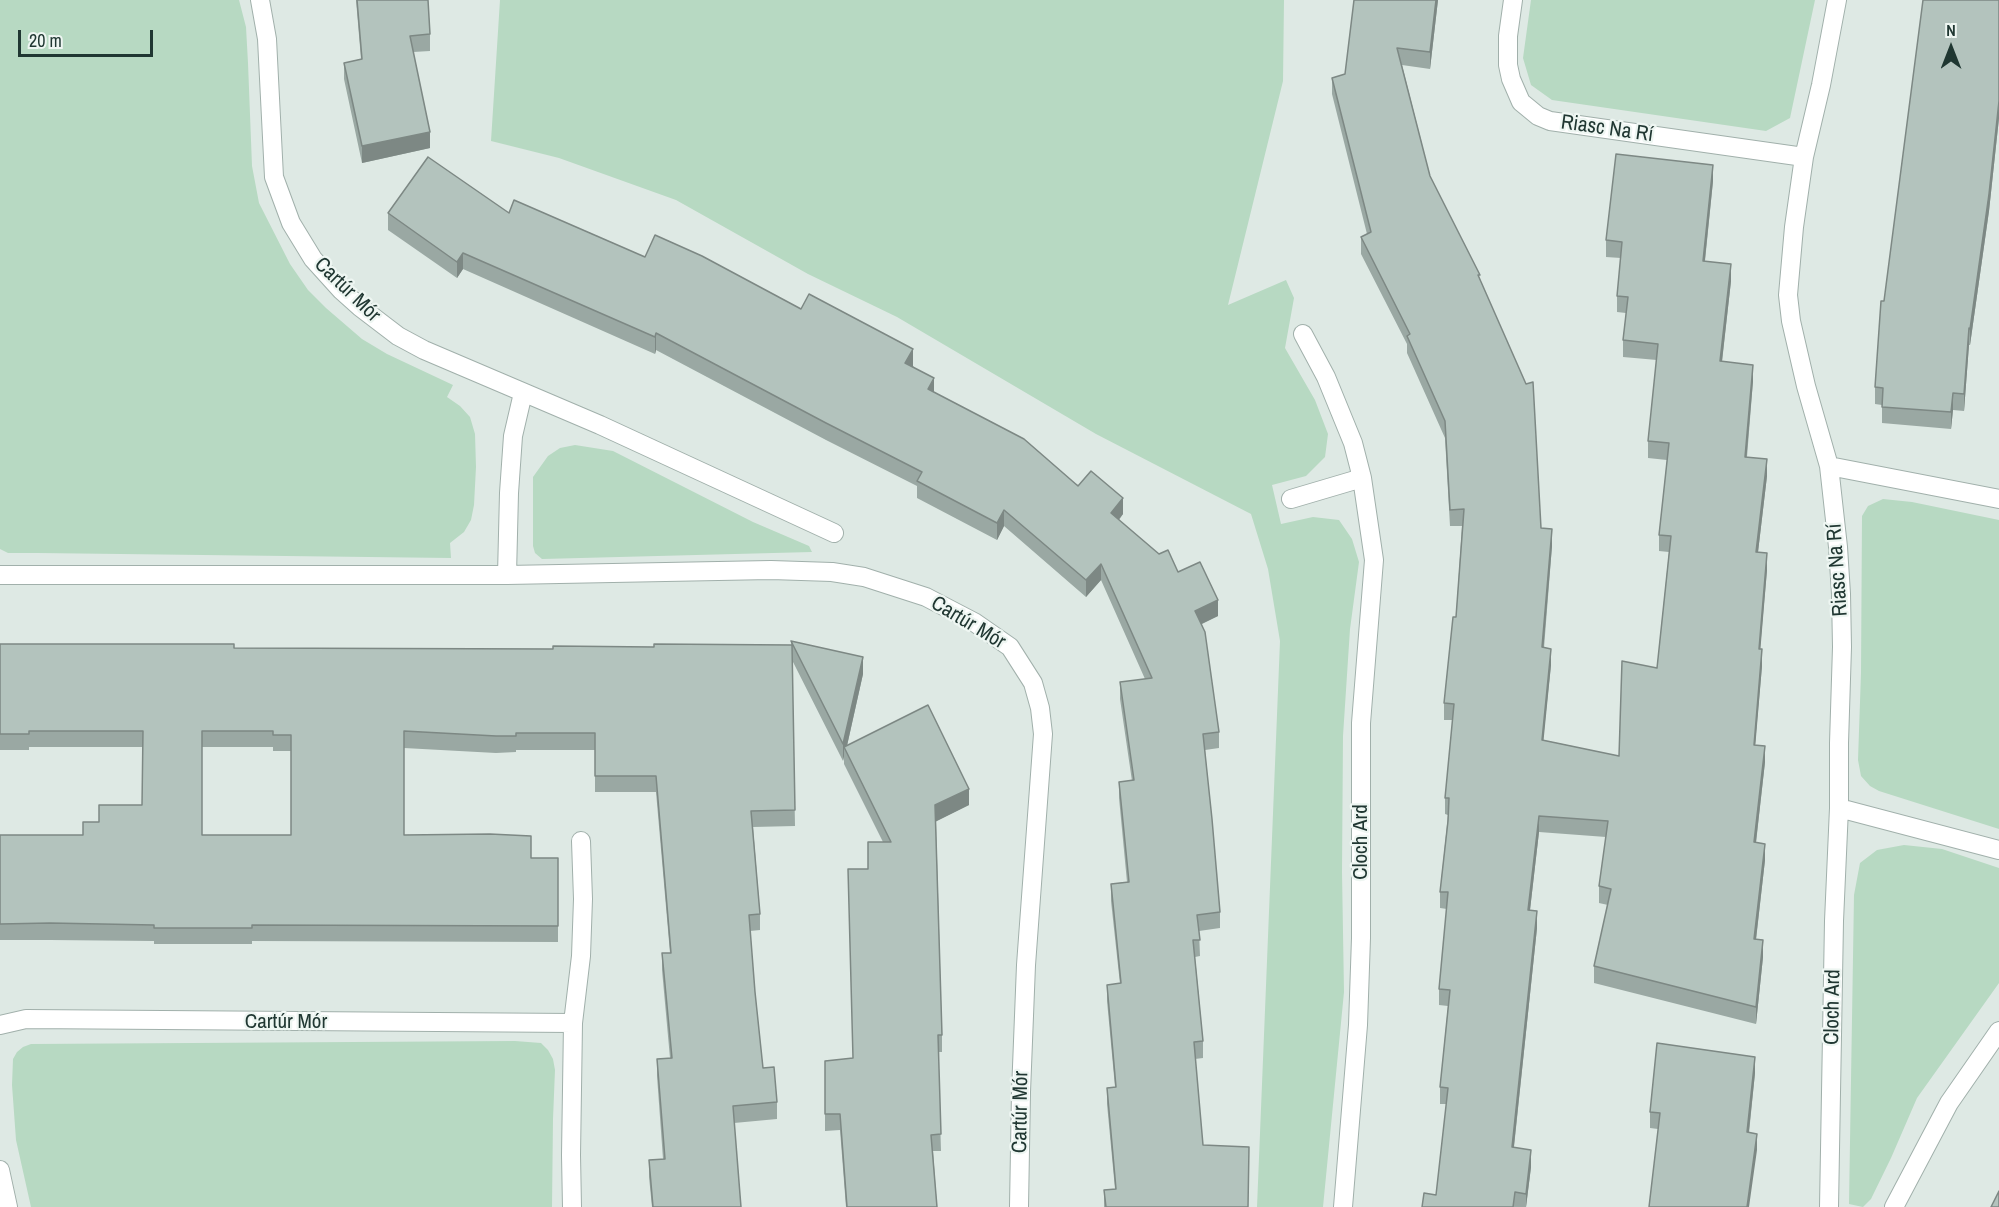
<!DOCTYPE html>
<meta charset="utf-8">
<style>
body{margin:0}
#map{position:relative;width:1999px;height:1207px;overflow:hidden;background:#dee9e4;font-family:"Archivo Narrow",sans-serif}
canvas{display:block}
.north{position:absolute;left:1921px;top:18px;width:60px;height:60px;-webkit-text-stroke:4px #eef6f2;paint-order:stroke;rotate:0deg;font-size:16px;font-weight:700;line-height:24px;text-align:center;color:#203732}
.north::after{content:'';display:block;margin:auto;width:21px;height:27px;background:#203732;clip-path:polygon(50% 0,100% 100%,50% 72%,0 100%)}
.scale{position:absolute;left:18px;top:30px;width:135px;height:27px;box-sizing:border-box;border:3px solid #203732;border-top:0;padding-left:8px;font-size:18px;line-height:21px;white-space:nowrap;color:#203732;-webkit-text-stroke:4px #eef6f2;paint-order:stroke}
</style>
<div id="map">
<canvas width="1999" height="1207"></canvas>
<div class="north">N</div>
<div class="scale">20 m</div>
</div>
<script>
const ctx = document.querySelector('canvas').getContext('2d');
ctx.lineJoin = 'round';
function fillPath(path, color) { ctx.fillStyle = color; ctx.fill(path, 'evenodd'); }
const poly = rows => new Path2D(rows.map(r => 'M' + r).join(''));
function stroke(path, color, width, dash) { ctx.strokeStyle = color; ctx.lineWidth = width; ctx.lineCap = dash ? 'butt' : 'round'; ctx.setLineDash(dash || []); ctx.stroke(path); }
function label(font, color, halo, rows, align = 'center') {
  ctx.font = font + ' "Archivo Narrow",sans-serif'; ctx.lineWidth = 4.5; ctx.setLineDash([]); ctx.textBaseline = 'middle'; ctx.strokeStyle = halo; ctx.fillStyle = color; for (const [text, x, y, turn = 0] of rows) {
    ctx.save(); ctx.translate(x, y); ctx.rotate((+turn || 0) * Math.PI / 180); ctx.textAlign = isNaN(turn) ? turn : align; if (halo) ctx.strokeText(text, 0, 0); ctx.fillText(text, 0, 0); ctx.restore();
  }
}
fillPath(poly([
 [0,0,239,0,246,27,248,63,252,166,259,203,290,264,308,290,326,308,362,339,387,354,453,385,447,397,460,406,470,417,475,434,476,467,474,505,471,520,464,532,450,543,451,558,38,553,8,553,0,549],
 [500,0,1284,0,1283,81,1228,305,1286,280,1294,298,1285,348,1315,400,1328,434,1325,457,1306,476,1272,485,1281,524,1313,517,1339,520,1352,539,1359,562,1350,629,1343,736,1342,872,1344,992,1323,1207,1257,1207,1280,641,1268,569,1251,514,1096,434,897,317,808,274,676,200,559,158,491,141],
 [1531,0,1815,0,1790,118,1766,131,1552,100,1531,85,1523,58],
 [575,445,613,451,753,522,809,546,812,552,542,559,535,553,533,546,533,477,548,456,560,448],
 [1883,499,1912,502,1999,520,1999,829,1879,791,1870,786,1861,776,1858,760,1861,673,1862,516,1868,506],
 [1904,845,1942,849,1999,868,1999,983,1917,1098,1891,1158,1871,1199,1863,1207,1849,1204,1854,895,1860,863,1877,850],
 [515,1041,541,1043,548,1050,553,1059,555,1070,553,1119,552,1207,31,1207,16,1140,12,1085,13,1059,17,1052,23,1047,31,1044]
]), '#b7d9c2');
const minor = poly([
 [260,0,267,39,274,177,291,223,313,259,341,290,360,307,398,336,424,350,600,425,834,533],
 [1513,0,1508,36,1508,65,1511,79,1521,102,1538,116,1550,121,1804,157],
 [1303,334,1326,377,1353,443,1362,478,1374,560,1361,723,1361,938,1358,1025,1343,1207],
 [1829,466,1999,499],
 [1291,499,1362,478],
 [0,575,507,575,771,570,832,572,864,577,926,597,974,622,1010,647,1033,683,1040,708,1043,734,1026,965,1021,1092,1019,1207],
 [507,575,509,493,513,436,523,393],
 [1839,808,1999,850],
 [0,1025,26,1019,573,1023],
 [0,1170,8,1207],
 [572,1207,571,1155,573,1023,581,956,583,899,581,841],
 [1829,1207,1834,921,1839,808,1839,743,1842,647,1841,594,1838,547,1829,466,1806,386,1791,321,1788,295,1794,227,1804,157,1821,85,1837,0],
 [1894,1207,1949,1103,1999,1031]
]);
stroke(minor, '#a1b0ab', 20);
stroke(minor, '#fff', 18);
fillPath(poly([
 [356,0,428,0,430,34,430,51,413,52,430,148,362,163,344,79,344,63,361,59],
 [1354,0,1438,0,1430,69,1402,65,1430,176,1480,279,1541,528,1552,546,1544,648,1551,665,1543,740,1619,756,1657,668,1669,552,1659,551,1659,535,1667,460,1648,458,1648,441,1657,360,1623,357,1623,340,1626,313,1617,312,1617,296,1621,258,1606,257,1606,240,1713,181,1705,261,1731,281,1722,362,1753,381,1747,457,1767,476,1758,552,1767,570,1760,649,1762,666,1755,745,1765,762,1756,843,1765,860,1756,940,1763,957,1756,1024,1594,983,1594,966,1608,905,1599,903,1599,886,1606,837,1539,832,1530,910,1537,928,1514,1147,1531,1167,1526,1207,1422,1207,1436,1195,1447,1104,1440,1104,1440,1087,1448,1006,1439,1005,1439,989,1447,909,1440,908,1440,892,1448,815,1445,814,1445,798,1453,720,1444,720,1444,703,1456,617,1462,526,1450,526,1445,438,1407,353,1407,344,1361,254,1361,237,1367,234,1332,94,1332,78,1345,74],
 [1999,0,1999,118,1989,211,1970,345,1969,345,1964,411,1953,410,1951,429,1882,423,1882,405,1875,404,1875,387,1884,301],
 [388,213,509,213,645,257,801,309,913,366,934,392,1123,514,1119,520,1178,572,1218,616,1202,624,1219,732,1219,748,1205,750,1220,912,1220,928,1199,931,1200,956,1195,957,1203,1041,1203,1058,1195,1059,1203,1145,1248,1207,1104,1207,1104,1190,1115,1189,1107,1104,1107,1088,1115,1087,1107,1001,1107,985,1120,984,1111,901,1111,884,1127,882,1119,798,1119,782,1132,781,1120,699,1120,682,1145,679,1101,580,1086,597,1004,526,997,540,917,498,917,486,826,440,656,350,655,354,463,269,457,278,388,230],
 [791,641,863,674,847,746,969,805,936,821,942,1035,942,1052,938,1052,941,1151,933,1151,937,1207,846,1207,840,1130,825,1131,825,1061,853,1058,868,869,883,842,844,764,844,756,843,761,792,660,795,826,753,827,760,914,760,930,750,931,755,992,763,1068,777,1102,777,1119,734,1123,741,1207,652,1207,649,1177,649,1160,663,1159,657,1076,657,1059,670,1058,662,970,662,953,670,953,656,792,595,792,595,750,516,750,516,752,496,753,404,748,404,835,531,858,558,858,558,942,252,941,252,944,154,944,154,941,50,940,0,940,0,835,83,835,99,822,142,805,143,747,29,747,29,750,0,750,0,644,234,648,553,649,654,647,791,645],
 [202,747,273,747,273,751,291,751,291,835,202,835],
 [1755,1073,1749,1133,1757,1150,1658,1129,1650,1128,1650,1112]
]), '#9aa8a3');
fillPath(poly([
 [1436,0,1438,0,1430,69,1430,52],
 [1999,101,1999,118,1989,211,1970,345,1970,329],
 [430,132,430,148,362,163,362,146],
 [1713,165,1713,181,1703,278,1703,261],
 [463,253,463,269,457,278,457,262],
 [1731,264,1731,281,1720,378,1720,361],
 [1969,328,1969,345,1964,411,1964,394],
 [656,333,656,350,655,354,655,337],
 [913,349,913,366,905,379,905,363],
 [1753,365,1753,381,1745,474,1745,457],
 [934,378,934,394,928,389],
 [1953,393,1953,410,1951,429,1951,412],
 [1767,459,1767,476,1756,569,1756,552],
 [1123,498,1123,514,1111,529,1111,513],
 [1004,510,1004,526,997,540,997,523],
 [1552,529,1552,546,1542,664,1542,647],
 [1767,553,1767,570,1759,666,1759,649],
 [1101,564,1101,580,1086,597,1086,580],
 [1218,600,1218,616,1195,627,1195,611],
 [1551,649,1551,665,1542,756,1542,740],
 [1762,649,1762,666,1754,761,1754,745],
 [863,657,863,674,846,750,844,747,844,756,843,761,843,744],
 [1765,746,1765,762,1754,859,1754,842],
 [969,789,969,805,935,822,935,805],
 [1539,816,1539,832,1528,927,1528,910],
 [1765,844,1765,860,1754,956,1754,939],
 [1537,911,1537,928,1512,1164,1512,1147],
 [1763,940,1763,957,1756,1024,1756,1007],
 [1755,1057,1755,1073,1747,1149,1747,1132],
 [1757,1134,1757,1150,1749,1207,1747,1207],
 [1531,1150,1531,1167,1526,1207,1526,1194]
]), '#7d8884');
const building = poly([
 [357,0,428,0,430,34,410,36,430,132,362,146,344,63,362,59,357,0],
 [1354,0,1436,0,1430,52,1397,48,1430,176,1480,275,1478,275,1526,384,1533,382,1541,528,1552,529,1542,647,1551,649,1542,740,1619,756,1622,661,1657,668,1671,536,1659,535,1669,443,1648,441,1658,344,1623,340,1628,297,1617,296,1622,242,1606,240,1616,154,1713,165,1703,261,1731,264,1720,361,1753,365,1745,457,1767,459,1756,552,1767,553,1759,649,1762,649,1754,745,1765,746,1754,842,1765,844,1754,939,1763,940,1756,1007,1594,966,1611,889,1599,886,1608,821,1539,816,1528,910,1537,911,1512,1147,1531,1150,1526,1194,1515,1192,1513,1207,1422,1207,1424,1193,1436,1195,1448,1088,1440,1087,1450,990,1439,989,1448,892,1440,892,1448,821,1449,798,1445,798,1454,704,1444,703,1453,617,1456,617,1464,509,1450,510,1445,421,1407,336,1410,334,1361,237,1371,232,1332,78,1345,74,1354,0],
 [1923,0,1999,0,1999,101,1989,194,1970,329,1969,328,1964,394,1953,393,1951,412,1882,407,1883,388,1875,387,1881,301,1884,301,1923,0],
 [428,157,509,213,514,200,645,257,655,235,702,256,801,309,809,294,913,349,905,363,934,378,928,389,1024,439,1078,486,1091,471,1123,498,1111,513,1159,554,1168,550,1178,572,1200,562,1218,600,1195,611,1205,632,1219,732,1203,734,1212,819,1220,912,1197,915,1200,940,1193,940,1203,1041,1194,1042,1203,1145,1249,1147,1248,1207,1106,1207,1104,1190,1116,1189,1107,1088,1116,1087,1107,985,1121,983,1111,884,1129,882,1119,782,1134,780,1120,682,1152,678,1101,564,1086,580,1004,510,997,523,917,481,922,472,826,423,656,333,655,337,463,253,457,262,388,213,428,157],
 [791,641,863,657,843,744,791,641],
 [0,644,234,644,234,648,553,649,553,646,654,647,654,644,792,645,795,810,751,811,760,914,749,915,755,992,763,1068,774,1067,777,1102,733,1106,741,1207,653,1207,649,1160,665,1159,657,1059,672,1058,662,953,671,953,656,776,595,776,595,733,516,733,516,736,496,736,404,731,404,835,490,834,531,836,531,858,558,858,558,926,252,925,252,928,154,928,154,925,50,923,0,924,0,835,83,835,83,822,99,822,99,805,142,805,143,731,29,731,29,734,0,734,0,644],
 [202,731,273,731,273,735,291,735,291,835,202,835,202,731],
 [928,705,969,789,935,805,942,1035,938,1035,941,1134,931,1135,937,1207,847,1207,840,1114,825,1114,825,1061,853,1058,848,869,868,869,868,842,891,842,844,747,928,705],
 [1657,1043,1755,1057,1747,1132,1757,1134,1747,1207,1649,1207,1660,1113,1650,1112,1657,1043],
 [1999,1191,1999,1207,1991,1207,1999,1191]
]);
fillPath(building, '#b3c3bd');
stroke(building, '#7d8884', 1.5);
label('21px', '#203732', '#eef6f2', [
 ["Riasc Na Rí",1607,129,8],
 ["Cartúr Mór",347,290,44],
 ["Riasc Na Rí",1838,570,-94],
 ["Cartúr Mór",968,623,31],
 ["Cloch Ard",1361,842,-90],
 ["Cloch Ard",1833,1007,-89],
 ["Cartúr Mór",286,1022],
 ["Cartúr Mór",1021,1112,-89]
]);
</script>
